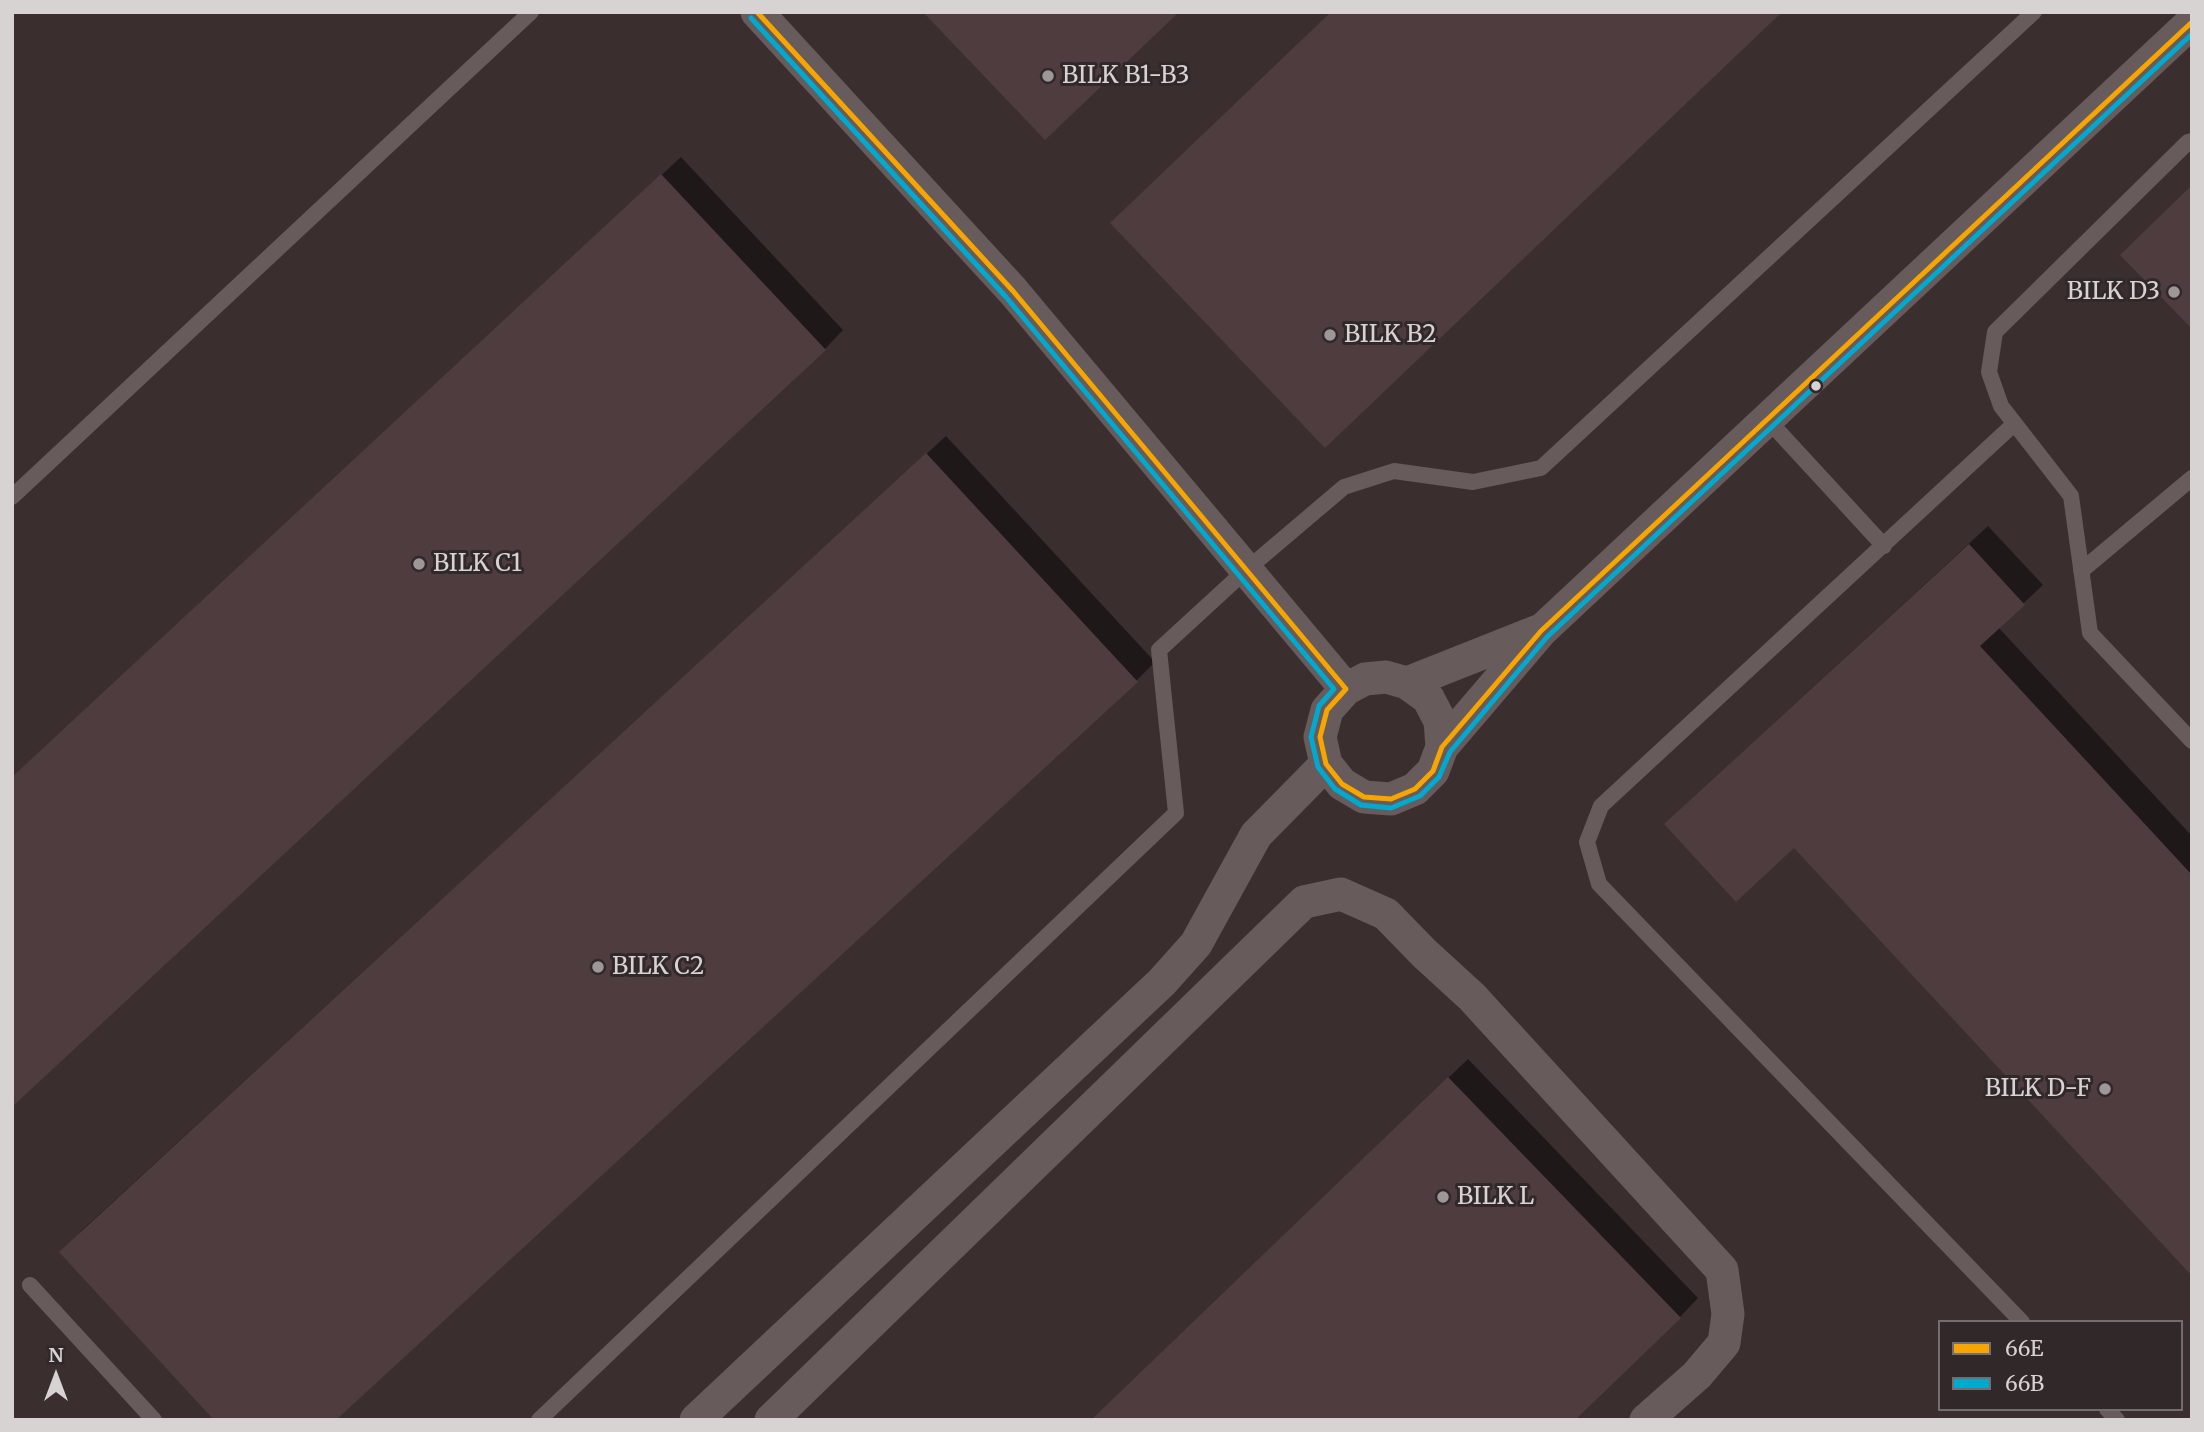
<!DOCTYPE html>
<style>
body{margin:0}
#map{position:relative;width:2204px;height:1432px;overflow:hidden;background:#2f2b2b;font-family:Merriweather,serif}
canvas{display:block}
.frame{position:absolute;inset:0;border:14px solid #d8d3d3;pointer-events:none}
.legend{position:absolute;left:1938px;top:1320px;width:245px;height:91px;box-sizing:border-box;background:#312929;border:2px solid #746d6d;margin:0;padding:9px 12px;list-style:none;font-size:21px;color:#d8d3d3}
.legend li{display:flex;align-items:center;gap:14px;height:35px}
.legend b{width:35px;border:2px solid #746d6d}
.north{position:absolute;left:21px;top:1341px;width:70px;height:70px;-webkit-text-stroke:5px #312929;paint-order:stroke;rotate:0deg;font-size:19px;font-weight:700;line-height:28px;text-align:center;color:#d8d3d3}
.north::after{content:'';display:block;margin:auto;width:24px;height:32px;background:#d8d3d3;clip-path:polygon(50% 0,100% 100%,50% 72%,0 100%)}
</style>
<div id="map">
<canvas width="2204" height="1432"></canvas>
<div class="frame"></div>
<ul class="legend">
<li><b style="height:9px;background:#f7a600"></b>66E</li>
<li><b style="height:9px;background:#00a9ce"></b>66B</li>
</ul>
<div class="north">N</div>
</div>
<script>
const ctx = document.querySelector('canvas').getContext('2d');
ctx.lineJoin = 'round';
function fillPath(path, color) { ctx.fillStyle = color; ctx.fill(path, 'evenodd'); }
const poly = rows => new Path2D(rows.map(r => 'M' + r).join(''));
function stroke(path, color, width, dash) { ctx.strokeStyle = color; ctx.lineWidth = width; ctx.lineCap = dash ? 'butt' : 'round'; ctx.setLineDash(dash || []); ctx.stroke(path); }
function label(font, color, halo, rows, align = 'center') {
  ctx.font = font + ' Merriweather,serif'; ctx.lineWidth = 6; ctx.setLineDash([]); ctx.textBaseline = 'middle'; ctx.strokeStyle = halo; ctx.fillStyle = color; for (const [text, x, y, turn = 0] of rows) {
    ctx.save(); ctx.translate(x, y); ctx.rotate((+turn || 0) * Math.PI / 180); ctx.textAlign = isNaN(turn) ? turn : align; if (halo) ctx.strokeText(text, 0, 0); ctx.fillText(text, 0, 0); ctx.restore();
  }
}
fillPath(poly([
 [12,12,2192,12,2192,1420,12,1420],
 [1940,1322,2181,1322,2181,1409,1940,1409]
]), '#3b2e2e');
fillPath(poly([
 [681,157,843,330,825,349,12,778],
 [946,436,1155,662,1137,680,333,1420,79,1233],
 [1988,526,2043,585,1998,627,2192,836,2192,1274,1795,845,1685,805],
 [1468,1059,1698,1298,1680,1317,1573,1420,1093,1420]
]), '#0007');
fillPath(poly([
 [923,12,1179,12,1045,140],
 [1331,12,1782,12,1325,448,1110,223],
 [661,174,826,350,12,1107,12,777],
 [2192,185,2192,329,2120,255],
 [926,453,1138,682,336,1420,214,1420,59,1252],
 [1969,544,2025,605,1980,646,2192,875,2192,1276,1794,848,1736,902,1664,824],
 [1448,1077,1681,1318,1575,1420,1091,1420]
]), '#4e3c3f');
stroke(poly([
 [2192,141,2188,142,1995,332,1989,372,2001,406,2071,496,2090,633,2192,741],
 [1767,419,1884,546],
 [2014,424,1601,806,1587,842,1599,884,2022,1322],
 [12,497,531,12],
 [2081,571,2192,478],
 [30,1285,154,1420],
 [2107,1409,2117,1420],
 [539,1420,1176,813,1159,650,1245,571,1344,487,1394,471,1473,482,1541,468,2034,12]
]), '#675b5b', 16);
stroke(poly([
 [757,12,1013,291,1346,689],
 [1407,683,1538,631],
 [1442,747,1440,721,1428,698,1407,683,1386,677,1365,679,1346,689,1327,710,1320,737,1326,764,1342,784,1364,797,1391,799,1415,789,1433,771,1442,747,1541,631,2192,22],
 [696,1420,1162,982,1196,944,1256,835,1326,764],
 [771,1420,1304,902,1341,894,1386,914,1424,953,1472,997,1722,1270,1728,1314,1724,1343,1697,1375,1646,1420]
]), '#675b5b', 33);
stroke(poly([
 [757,12,1013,291,1346,689,1327,710,1320,737,1326,764,1342,784,1364,797,1391,799,1415,789,1433,771,1442,747,1541,631,2192,22]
]), '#f7a600', 5);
stroke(poly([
 [751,18,1006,297,1334,689,1319,706,1311,737,1318,767,1335,789,1361,805,1391,808,1420,796,1439,777,1450,752,1547,637,2192,34]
]), '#00a9ce', 5);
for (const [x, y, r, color] of [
 [1048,76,7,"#9d9898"],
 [2174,292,7,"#9d9898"],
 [1330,335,7,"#9d9898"],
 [1816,386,6,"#d8d3d3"],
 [419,564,7,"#9d9898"],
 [598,967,7,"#9d9898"],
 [2105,1089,7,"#9d9898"],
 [1443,1197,7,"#9d9898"]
]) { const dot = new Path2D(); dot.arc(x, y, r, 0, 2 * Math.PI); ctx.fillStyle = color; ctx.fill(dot); stroke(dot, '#312929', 2.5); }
label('24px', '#d8d3d3', '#312929', [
 ["BILK B1-B3",1062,76],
 ["BILK D3",2160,292,"right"],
 ["BILK B2",1344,335],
 ["BILK C1",433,564],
 ["BILK C2",612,967],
 ["BILK D-F",2091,1089,"right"],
 ["BILK L",1457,1197]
], 'left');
</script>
